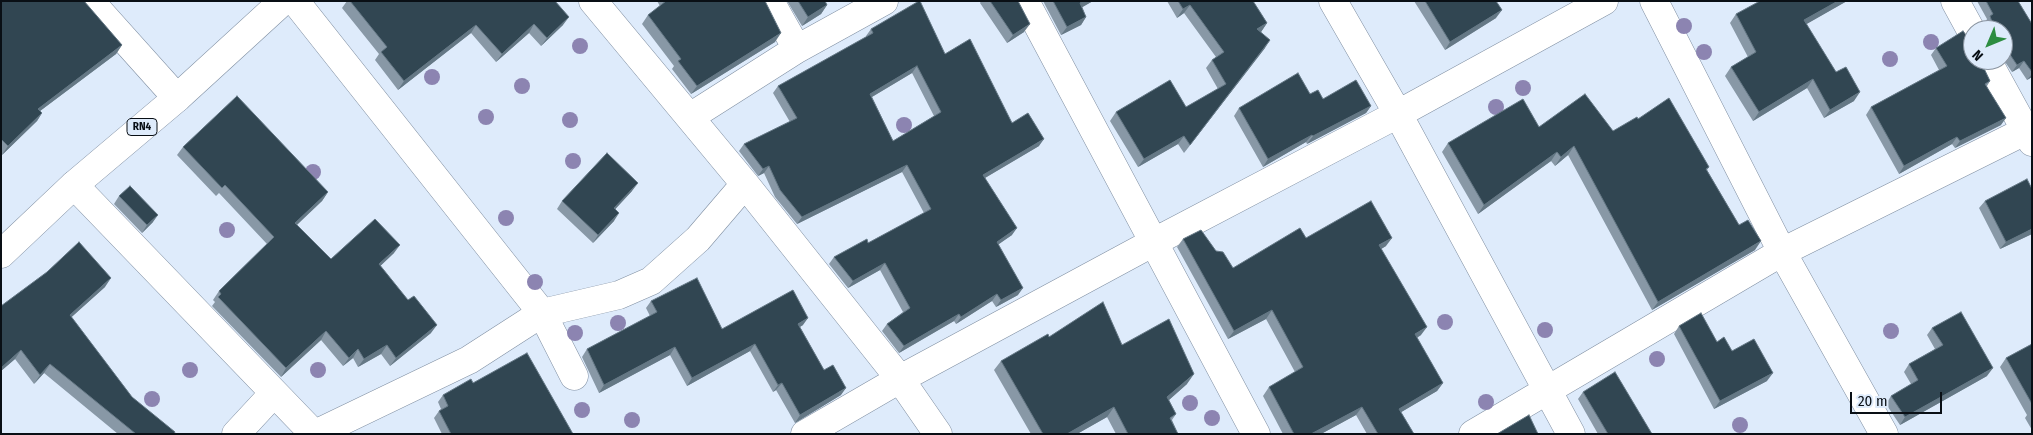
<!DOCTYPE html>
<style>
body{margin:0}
#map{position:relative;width:2033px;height:435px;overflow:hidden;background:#deebfb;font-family:"Fira Sans Condensed",sans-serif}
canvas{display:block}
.frame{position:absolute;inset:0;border:2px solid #090f15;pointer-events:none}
.north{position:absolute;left:1963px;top:20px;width:50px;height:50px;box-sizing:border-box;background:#deebfb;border:1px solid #89939f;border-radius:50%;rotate:225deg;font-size:14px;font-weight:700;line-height:20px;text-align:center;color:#090f15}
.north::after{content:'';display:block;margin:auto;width:18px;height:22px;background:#2d8d41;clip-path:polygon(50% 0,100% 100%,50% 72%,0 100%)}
.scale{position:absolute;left:1850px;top:392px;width:92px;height:22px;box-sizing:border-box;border:2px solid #090f15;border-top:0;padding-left:6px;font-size:15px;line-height:18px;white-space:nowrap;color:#090f15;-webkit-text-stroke:4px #deebfb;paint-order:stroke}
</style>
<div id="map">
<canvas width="2033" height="435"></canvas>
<div class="frame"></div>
<div class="north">N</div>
<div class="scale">20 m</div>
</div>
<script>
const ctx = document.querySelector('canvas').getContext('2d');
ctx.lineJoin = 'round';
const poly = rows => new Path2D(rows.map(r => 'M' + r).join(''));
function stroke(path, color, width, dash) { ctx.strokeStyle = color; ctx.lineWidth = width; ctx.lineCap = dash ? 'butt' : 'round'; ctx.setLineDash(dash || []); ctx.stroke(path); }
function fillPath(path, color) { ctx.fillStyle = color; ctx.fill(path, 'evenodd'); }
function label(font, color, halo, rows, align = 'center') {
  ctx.font = font + ' "Fira Sans Condensed",sans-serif'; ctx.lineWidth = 5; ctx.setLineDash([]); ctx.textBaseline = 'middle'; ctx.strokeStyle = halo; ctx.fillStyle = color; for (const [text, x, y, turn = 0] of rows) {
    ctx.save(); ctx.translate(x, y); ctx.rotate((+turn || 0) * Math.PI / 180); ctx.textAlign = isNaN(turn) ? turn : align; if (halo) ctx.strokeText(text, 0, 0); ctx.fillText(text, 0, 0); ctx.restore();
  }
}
const minor = poly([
 [90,1,177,98],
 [295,1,542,313,574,376],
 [593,1,745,184,900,379,938,434],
 [770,1,797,49],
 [1025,1,1256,434],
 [1654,1,1782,252,1884,434],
 [1955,1,1973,34],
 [1987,60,2032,142],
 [690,117,797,49,884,1],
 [74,185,314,434],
 [236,434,274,393],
 [315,434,469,360,542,313,619,295,651,281,698,239,745,184],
 [805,434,900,379,1154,242,1398,114,1333,1],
 [1473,434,1782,252,2025,131],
 [1571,434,1398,114,1604,1]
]);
const trunk = poly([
 [1,254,74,185,177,98,283,1]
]);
stroke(minor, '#7f8ea1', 29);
stroke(trunk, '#7f8ea1', 29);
stroke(minor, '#fff', 28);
stroke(trunk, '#fff', 28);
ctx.fillStyle = '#8c84b1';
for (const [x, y] of [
 [1684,26],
 [1931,42],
 [580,46],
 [1704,52],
 [1890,59],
 [432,77],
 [522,86],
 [1523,88],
 [1496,107],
 [486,117],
 [570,120],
 [904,125],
 [573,161],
 [313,172],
 [506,218],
 [227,230],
 [535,282],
 [1445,322],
 [618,323],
 [1545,330],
 [1891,331],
 [575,333],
 [1657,359],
 [190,370],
 [318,370],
 [152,399],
 [1486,402],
 [1190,403],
 [582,410],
 [1212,418],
 [632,420],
 [1740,425]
]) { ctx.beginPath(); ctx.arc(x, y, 8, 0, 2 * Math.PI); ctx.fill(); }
fillPath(poly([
 [1,1,122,45,116,54,40,111,42,113,37,121,2,155,1,154],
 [347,1,555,1,563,25,541,46,529,33,496,62,471,33,398,90,375,60,379,54,342,8],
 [657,1,765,1,775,42,691,94,672,69,674,66,642,24,648,15,660,6],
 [787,1,825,1,827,5,821,14,802,26],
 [981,1,1018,1,1024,32,1007,43,980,3],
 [1043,1,1093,1,1082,7,1086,17,1081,25,1061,35],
 [1167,1,1253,1,1267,23,1261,32,1265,48,1184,153,1178,144,1138,167,1110,121,1116,112,1186,107,1218,89,1206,68,1212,60,1216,57,1184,13,1177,18],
 [1414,1,1496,1,1496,18,1445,50],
 [1847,1,1806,24,1854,101,1824,118,1807,88,1753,121,1725,76,1731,67,1748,57,1730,23,1736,14],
 [1977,1,2018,1,2032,24,2032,77,2027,80,2019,68,2012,72,2003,59,2003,30,1987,30,1985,23,1987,19],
 [871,29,945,54,1012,123,1039,146,985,178,1012,235,998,244,1018,295,996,307,992,301,956,324,954,321,899,353,882,331,887,324,903,312,880,270,848,288,829,264,834,257,868,243,924,213,902,172,797,224,775,197,764,173,758,176,739,151,744,144,790,122,773,93,778,86,866,37,866,36],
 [912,73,934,116,893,141,872,97],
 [1936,48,1973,60,1990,81,1987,86,2001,125,1955,148,1952,144,1899,174,1866,115,1871,107,1939,70,1931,55],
 [1310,94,1323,99,1371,106,1366,113,1307,144,1306,142,1263,167,1234,116,1239,108],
 [1638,119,1709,167,1707,170,1739,225,1755,250,1652,310,1568,155,1555,166,1551,161,1478,214,1442,152,1448,143,1539,127,1613,131],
 [183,147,328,192,322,201,297,225,331,259,394,253,380,266,431,333,390,366,381,354,358,367,353,358,343,366,321,340,281,377,212,306,215,302,213,300,219,291,267,244,219,193,216,196,177,155],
 [632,191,615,209,614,221,593,243,557,209,562,201],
 [119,196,153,222,142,233,114,204],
 [1985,201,2032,234,2000,249,1979,208],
 [1306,238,1386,246,1381,249,1421,335,1417,338,1443,383,1437,391,1401,412,1414,434,1367,434,1356,415,1321,434,1283,434,1263,396,1269,387,1295,372,1266,319,1228,339,1177,247,1183,239,1216,251,1233,268],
 [105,287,71,317,132,397,174,434,118,434,44,373,34,384,15,359,1,371,1,306],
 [651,301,722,329,803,325,800,327,824,370,841,395,795,423,776,390,773,392,750,351,687,386,670,355,599,393,582,357,587,349,650,316,646,308],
 [1679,326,1717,342,1732,351,1767,381,1714,409,1674,334],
 [1932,328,1987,376,1900,425,1886,404,1891,396,1911,384,1904,372,1909,364,1935,349,1927,335],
 [1049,337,1122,345,1187,384,1169,400,1176,414,1172,420,1178,434,1116,434,1107,417,1077,434,1031,434,994,370,1001,361],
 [2032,344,2032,430,2025,418,2027,415,2000,367,2006,358],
 [473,383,573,434,442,434,434,418,439,411,441,409,438,402,443,395],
 [1583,392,1652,434,1598,434,1578,399]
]), '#8898a6');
fillPath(poly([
 [1084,1,1093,1,1074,12,1080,3],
 [1838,1,1847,1,1798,29,1804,20],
 [827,5,821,14,802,26,808,17],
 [1190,5,1184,13,1177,18,1183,9],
 [1502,10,1496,18,1445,50,1450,42],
 [569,17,563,25,541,46,547,38],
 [1086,17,1081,25,1061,35,1067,27],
 [1267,23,1261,32,1251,37,1257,29],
 [534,24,529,33,496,62,502,54],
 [1030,24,1024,32,1007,43,1013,35],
 [476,25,471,33,398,90,404,81],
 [781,33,775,42,691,94,697,86],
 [1270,40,1265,48,1184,153,1190,145],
 [122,45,116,54,32,117,38,109],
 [2024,61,2019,68,2012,72,2017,65],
 [917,66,912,73,865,101,870,94],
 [2032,74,2032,77,2027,80],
 [1813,79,1807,88,1753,121,1759,112],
 [1860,92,1854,101,1824,118,1830,110],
 [1371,106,1366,113,1307,144,1313,136],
 [42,113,37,121,2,155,8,146],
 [2006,118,2001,125,1955,148,1960,141],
 [1312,135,1306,142,1263,167,1268,159],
 [1184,136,1178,144,1138,167,1144,159],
 [1957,137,1952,144,1899,174,1904,166],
 [1044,139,1039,146,978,182,983,175],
 [1574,146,1568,155,1555,166,1561,157],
 [1557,152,1551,161,1478,214,1484,205],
 [907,165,902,172,797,224,802,217],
 [769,166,764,173,758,176,763,169],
 [638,183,632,191,609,216,614,208],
 [328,192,322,201,289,232,295,223],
 [619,213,614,221,593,243,598,235],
 [158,215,153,222,142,233,147,225],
 [1017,228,1012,235,992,249,997,242],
 [2032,229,2032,234,2000,249,2006,242],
 [1392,238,1386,246,1373,254,1379,245],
 [1761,241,1755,250,1652,310,1658,302],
 [400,245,394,253,373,273,379,264],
 [885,263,880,270,848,288,853,281],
 [111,278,105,287,64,324,70,315],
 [1023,288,1018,295,996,307,1001,300],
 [997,294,992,301,956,324,961,317],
 [1272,310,1266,319,1228,339,1234,331],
 [959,314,954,321,899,353,904,346],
 [808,318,803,325,793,331,798,324],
 [437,325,431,333,390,366,396,358],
 [1427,327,1421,335,1409,342,1415,334],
 [326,331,321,340,281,377,286,368],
 [755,344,750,351,687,386,692,378],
 [387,345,381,354,358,367,364,359],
 [675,347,670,355,599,393,604,385],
 [358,349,353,358,343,366,349,358],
 [21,350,15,359,1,371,1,368],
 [50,364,44,373,34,384,40,375],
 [1993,368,1987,376,1900,425,1905,417],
 [1773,373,1767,381,1714,409,1720,401],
 [1194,374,1187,384,1161,407,1167,397],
 [782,383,776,390,773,392,778,385],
 [1443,383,1437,391,1393,417,1399,409],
 [846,388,841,395,795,423,800,415],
 [1114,407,1107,417,1077,434,1067,434],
 [1362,407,1356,415,1321,434,1311,434]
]), '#657885');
const building = poly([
 [1,1,84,1,122,45,38,109,42,113,8,146,1,139,1,1],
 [350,1,555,1,569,17,547,38,534,24,502,54,476,25,404,81,381,52,387,47,350,1],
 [666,1,765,1,781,33,697,86,678,61,681,59,648,15,666,1],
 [798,1,825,1,827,5,808,17,798,1],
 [919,1,920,1,945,54,970,39,1012,123,1028,113,1044,139,983,175,1017,228,997,242,1023,288,1001,300,997,294,961,317,959,314,904,346,887,324,910,308,885,263,853,281,834,257,867,239,868,243,931,209,907,165,802,217,780,190,769,166,763,169,744,144,797,118,778,86,873,33,871,29,919,1],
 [917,66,941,112,893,141,870,94,917,66],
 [990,1,1018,1,1030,24,1013,35,990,1],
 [1053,1,1084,1,1080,3,1086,17,1067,27,1053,1],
 [1178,1,1253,1,1267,23,1257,29,1270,40,1190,145,1184,136,1144,159,1116,112,1170,80,1186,107,1226,84,1212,60,1224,52,1190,5,1183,9,1178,1],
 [1425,1,1496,1,1502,10,1450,42,1425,1],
 [1760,1,1838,1,1804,20,1836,72,1846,67,1860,92,1830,110,1813,79,1759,112,1731,67,1756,52,1736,14,1760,1],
 [1986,1,2018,1,2032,24,2032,72,2024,61,2017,65,2003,44,2003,30,1992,30,1994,28,1990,16,1993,14,1986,1],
 [1963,31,1970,40,1973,40,1973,60,1980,60,1990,81,1985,84,2006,118,1960,141,1957,137,1904,166,1871,107,1947,66,1936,48,1963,31],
 [1298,73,1310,94,1318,90,1323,99,1356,80,1371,106,1313,136,1312,135,1268,159,1239,108,1298,73],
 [1585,94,1613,131,1637,117,1638,119,1669,98,1709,167,1706,169,1739,225,1748,220,1761,241,1658,302,1574,146,1561,157,1557,152,1484,205,1448,143,1523,99,1539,127,1585,94],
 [237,96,328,192,295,223,331,259,375,219,400,245,379,264,408,300,414,296,437,325,396,358,387,345,364,359,358,349,349,358,326,331,286,368,218,297,221,294,219,291,274,237,225,185,222,188,183,147,237,96],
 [607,153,638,183,614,208,619,213,598,235,562,201,607,153],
 [2027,179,2032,189,2032,229,2006,242,1985,201,2027,179],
 [130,186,158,215,147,225,119,196,130,186],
 [1371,201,1392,238,1379,245,1427,327,1415,334,1443,383,1399,409,1414,434,1378,434,1362,407,1311,434,1294,434,1269,387,1303,367,1272,310,1234,331,1183,239,1201,230,1216,251,1223,252,1233,268,1300,228,1306,238,1371,201],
 [79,242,111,278,70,315,132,397,175,432,174,434,136,434,50,364,40,375,21,350,1,368,1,306,47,272,79,242],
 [697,278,722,329,793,290,808,318,798,324,824,370,833,365,846,388,800,415,782,383,778,385,755,344,692,378,675,347,604,385,587,349,657,312,651,301,697,278],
 [1103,302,1122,345,1169,319,1194,374,1167,397,1176,414,1170,418,1178,434,1128,434,1114,407,1067,434,1043,434,1001,361,1048,334,1049,337,1103,302],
 [1961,312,1993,368,1905,417,1891,396,1918,380,1909,364,1943,345,1932,328,1961,312],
 [1701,313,1717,342,1724,337,1732,351,1754,339,1773,373,1720,401,1679,326,1701,313],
 [2032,344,2032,404,2006,358,2032,344],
 [527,353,573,434,451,434,439,411,448,406,443,395,471,379,473,383,527,353],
 [1615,372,1652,434,1608,434,1583,392,1615,372],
 [1529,415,1538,434,1497,434,1529,415]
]);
fillPath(building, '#314652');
stroke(building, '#657885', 1);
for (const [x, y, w] of [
 [142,127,30]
]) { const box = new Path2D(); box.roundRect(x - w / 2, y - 8.5, w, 17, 4); ctx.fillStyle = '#deebfb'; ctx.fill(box); stroke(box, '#090f15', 1); }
label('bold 11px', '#090f15', null, [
 ["RN4",142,127]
]);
</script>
